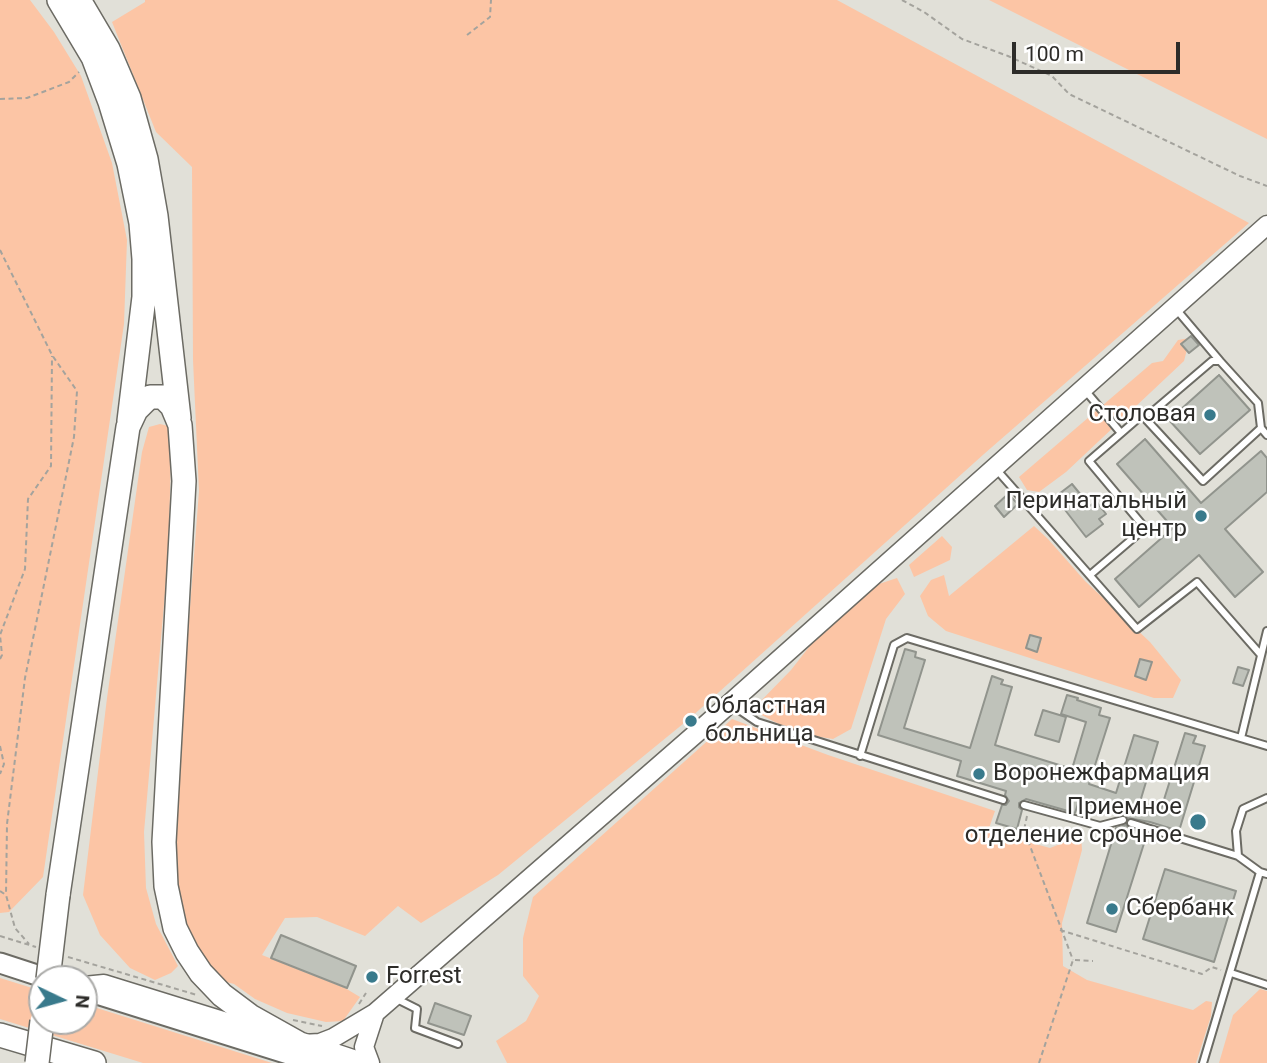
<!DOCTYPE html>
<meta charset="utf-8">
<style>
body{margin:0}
#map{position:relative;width:1267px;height:1063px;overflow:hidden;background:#e1e0d8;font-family:Roboto,sans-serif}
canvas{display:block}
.north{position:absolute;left:28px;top:965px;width:70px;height:70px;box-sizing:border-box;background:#fff;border:2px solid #ababa9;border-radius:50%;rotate:95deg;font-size:19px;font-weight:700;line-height:28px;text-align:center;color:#2d2c29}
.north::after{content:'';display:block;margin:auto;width:24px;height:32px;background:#397a8c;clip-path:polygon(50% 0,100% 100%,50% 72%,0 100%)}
.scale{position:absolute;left:1012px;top:42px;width:168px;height:32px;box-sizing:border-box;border:4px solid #2d2c29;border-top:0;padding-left:9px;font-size:21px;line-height:24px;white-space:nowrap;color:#2d2c29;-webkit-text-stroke:5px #fff;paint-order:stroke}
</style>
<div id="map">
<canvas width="1267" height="1063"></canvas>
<div class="north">N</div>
<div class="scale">100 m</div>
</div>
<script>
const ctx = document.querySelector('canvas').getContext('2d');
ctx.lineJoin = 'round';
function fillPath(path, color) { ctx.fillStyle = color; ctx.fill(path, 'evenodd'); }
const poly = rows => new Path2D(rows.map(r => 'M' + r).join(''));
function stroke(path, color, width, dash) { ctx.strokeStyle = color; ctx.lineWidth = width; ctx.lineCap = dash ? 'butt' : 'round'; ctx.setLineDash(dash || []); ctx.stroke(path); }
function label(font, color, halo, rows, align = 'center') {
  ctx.font = font + ' Roboto,sans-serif'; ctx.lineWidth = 5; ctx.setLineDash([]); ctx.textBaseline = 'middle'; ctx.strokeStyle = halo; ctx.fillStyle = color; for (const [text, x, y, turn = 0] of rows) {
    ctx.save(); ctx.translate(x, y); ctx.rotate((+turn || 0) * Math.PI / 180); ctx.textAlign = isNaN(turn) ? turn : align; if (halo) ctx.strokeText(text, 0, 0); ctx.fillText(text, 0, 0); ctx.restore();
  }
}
fillPath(poly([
 [0,0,30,0,54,32,81,76,112,163,127,240,124,324,43,877,9,912,0,913],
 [145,0,837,0,1249,223,984,454,689,719,498,875,421,923,398,906,365,936,317,917,285,918,262,955,345,988,360,997,343,1021,326,1022,287,1013,255,999,234,984,219,980,189,934,176,891,174,815,199,491,193,360,192,167,156,132,112,22,145,2],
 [989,0,1267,0,1267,139],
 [1190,338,1184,361,1066,472,1039,492,1027,490,1019,477,1152,363,1163,361,1178,340],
 [160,424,168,426,171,438,169,547,144,832,146,888,156,924,178,966,171,973,155,980,130,968,100,935,83,895,107,698,142,452,149,427],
 [1034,526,1048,539,1085,581,1150,642,1181,680,1173,698,1154,698,946,631,928,616,920,596,931,580,944,575,949,596],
 [942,536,952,547,950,560,914,577,909,565],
 [897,578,905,594,886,619,851,729,833,739,796,733,752,710,791,670,820,633,870,587],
 [732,719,828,755,995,811,988,831,1050,848,1081,836,1082,850,1062,923,1063,966,1087,980,1193,1010,1206,1001,1212,1002,1211,1016,1196,1063,507,1063,496,1041,526,1021,539,996,523,976,523,938,533,897],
 [0,978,42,991,42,1021,84,1021,84,1004,272,1063,143,1063,0,1019],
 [1260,989,1267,991,1267,1063,1219,1063,1233,1015]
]), '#fcc5a5');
const building = poly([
 [1191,336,1199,345,1189,353,1181,344,1191,336],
 [1219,375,1250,410,1200,454,1169,420,1219,375],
 [1145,439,1201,503,1261,451,1267,458,1267,492,1225,529,1263,572,1235,597,1199,555,1139,607,1115,579,1173,528,1117,464,1145,439],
 [1072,484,1090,506,1096,501,1106,514,1099,519,1103,524,1086,537,1055,497,1072,484],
 [1008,494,1018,504,1004,517,995,506,1008,494],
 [1030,635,1041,638,1037,652,1026,648,1030,635],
 [905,649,916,652,915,657,925,660,904,728,970,748,992,676,1003,680,1001,684,1012,687,995,745,1072,769,1086,722,1061,714,1067,695,1078,698,1077,700,1101,708,1099,715,1110,718,1089,784,1116,793,1134,735,1158,742,1140,802,1161,809,1185,733,1196,736,1193,743,1205,746,1179,831,1150,822,1128,818,1125,815,1079,801,1075,813,1026,799,1019,803,1019,807,1022,810,1017,829,996,823,1002,805,1006,805,1009,801,1005,795,1006,791,957,776,961,761,878,735,905,649],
 [1140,659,1152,662,1146,680,1135,676,1140,659],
 [1238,667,1249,670,1243,686,1233,683,1238,667],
 [1043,710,1066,717,1059,742,1035,735,1043,710],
 [1126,825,1129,828,1147,834,1116,932,1087,923,1116,828,1126,825],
 [1165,869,1236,891,1214,962,1143,939,1165,869],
 [281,935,356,966,347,988,271,958,281,935],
 [435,1003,471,1016,464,1035,428,1023,435,1003]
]);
fillPath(building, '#bfc2ba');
stroke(building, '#91948d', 2);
const lane = poly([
 [1176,309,1220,361],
 [1084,389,1121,433],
 [1142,415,1203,481,1261,428,1267,435],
 [996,469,1137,629,1197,582,1261,655],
 [1090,575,1145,528,1089,461,1142,415,1151,413,1212,361,1220,361,1258,403,1261,428],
 [732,705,757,722,1003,800],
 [1241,738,1267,631],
 [860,756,894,645,907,638,1267,746],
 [1024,805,1100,826,1123,820],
 [1131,823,1238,856,1260,872],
 [1238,856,1236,831,1243,809,1267,798],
 [1231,973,1267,985],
 [395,998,417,1009,415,1028,458,1044],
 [1203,1063,1260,872,1267,874]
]);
const secondary = poly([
 [84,986,104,984,275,1037],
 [302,1044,320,1043,333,1038,375,1013,700,730,1267,225],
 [370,1063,364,1047,375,1013]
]);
const primary = poly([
 [0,963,49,979],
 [84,990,317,1063]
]);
const highway = poly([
 [59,0,93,57,110,102,129,164,141,223,144,259,144,297,129,421],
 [79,0,108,49,129,98,146,159,156,216,179,418],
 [58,895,128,427,136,410,145,401,150,397,163,397,172,406,180,425,184,481,164,842,166,886,175,928,187,952,201,973,222,995,250,1016,300,1044,357,1063],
 [0,1035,94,1063]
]);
stroke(lane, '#6c6b64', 10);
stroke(secondary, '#6c6b64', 21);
stroke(primary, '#6c6b64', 23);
stroke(highway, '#6c6b64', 26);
stroke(poly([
 [902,0,924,12,962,39,1008,56,1052,76,1069,94,1240,176,1267,186],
 [467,35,490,17,491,0],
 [0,99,27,98,69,82,79,72],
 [0,250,52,355,77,391,74,437,25,678,7,824,6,895],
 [0,659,2,655,0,635,25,569,28,499,51,466,52,356],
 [0,746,4,764,0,774],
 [1027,816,1024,830,1073,960],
 [0,891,6,895,15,928,29,944],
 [1060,930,1202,974,1212,967,1221,970],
 [0,936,36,947],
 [68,957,197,995],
 [359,1004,366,993],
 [293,1020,322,1026],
 [1039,1063,1073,960,1093,961]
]), '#a4a39d', 2, [5, 3.5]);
stroke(lane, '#fff', 6);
stroke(secondary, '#fff', 18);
stroke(primary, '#fff', 19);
stroke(highway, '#fff', 23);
const highwayBridge = poly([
 [48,979,58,895],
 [37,1063,42,1021]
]);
stroke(highwayBridge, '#6c6b64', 26, []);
stroke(poly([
 [35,1004,37,992]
]), '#a4a39d', 2, [5, 3.5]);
stroke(highwayBridge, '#fff', 23);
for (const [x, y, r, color] of [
 [1210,415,7,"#397a8c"],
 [1201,516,7,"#397a8c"],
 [691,721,7,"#397a8c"],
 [979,774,7,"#397a8c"],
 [1198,822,9,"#397a8c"],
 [1112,909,7,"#397a8c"],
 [372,977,7,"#397a8c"]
]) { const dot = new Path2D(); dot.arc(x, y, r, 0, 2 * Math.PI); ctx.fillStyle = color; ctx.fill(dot); stroke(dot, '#fff', 2.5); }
label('24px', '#2d2c29', '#fff', [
 ["Столовая",1196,415,"right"],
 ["Перинатальный",1187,502,"right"],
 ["центр",1187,530,"right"],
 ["Областная",705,707],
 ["больница",705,735],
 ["Воронежфармация",993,774],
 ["Приемное",1182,808,"right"],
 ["отделение срочное",1182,836,"right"],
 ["Сбербанк",1126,909],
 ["Forrest",386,977]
], 'left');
</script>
